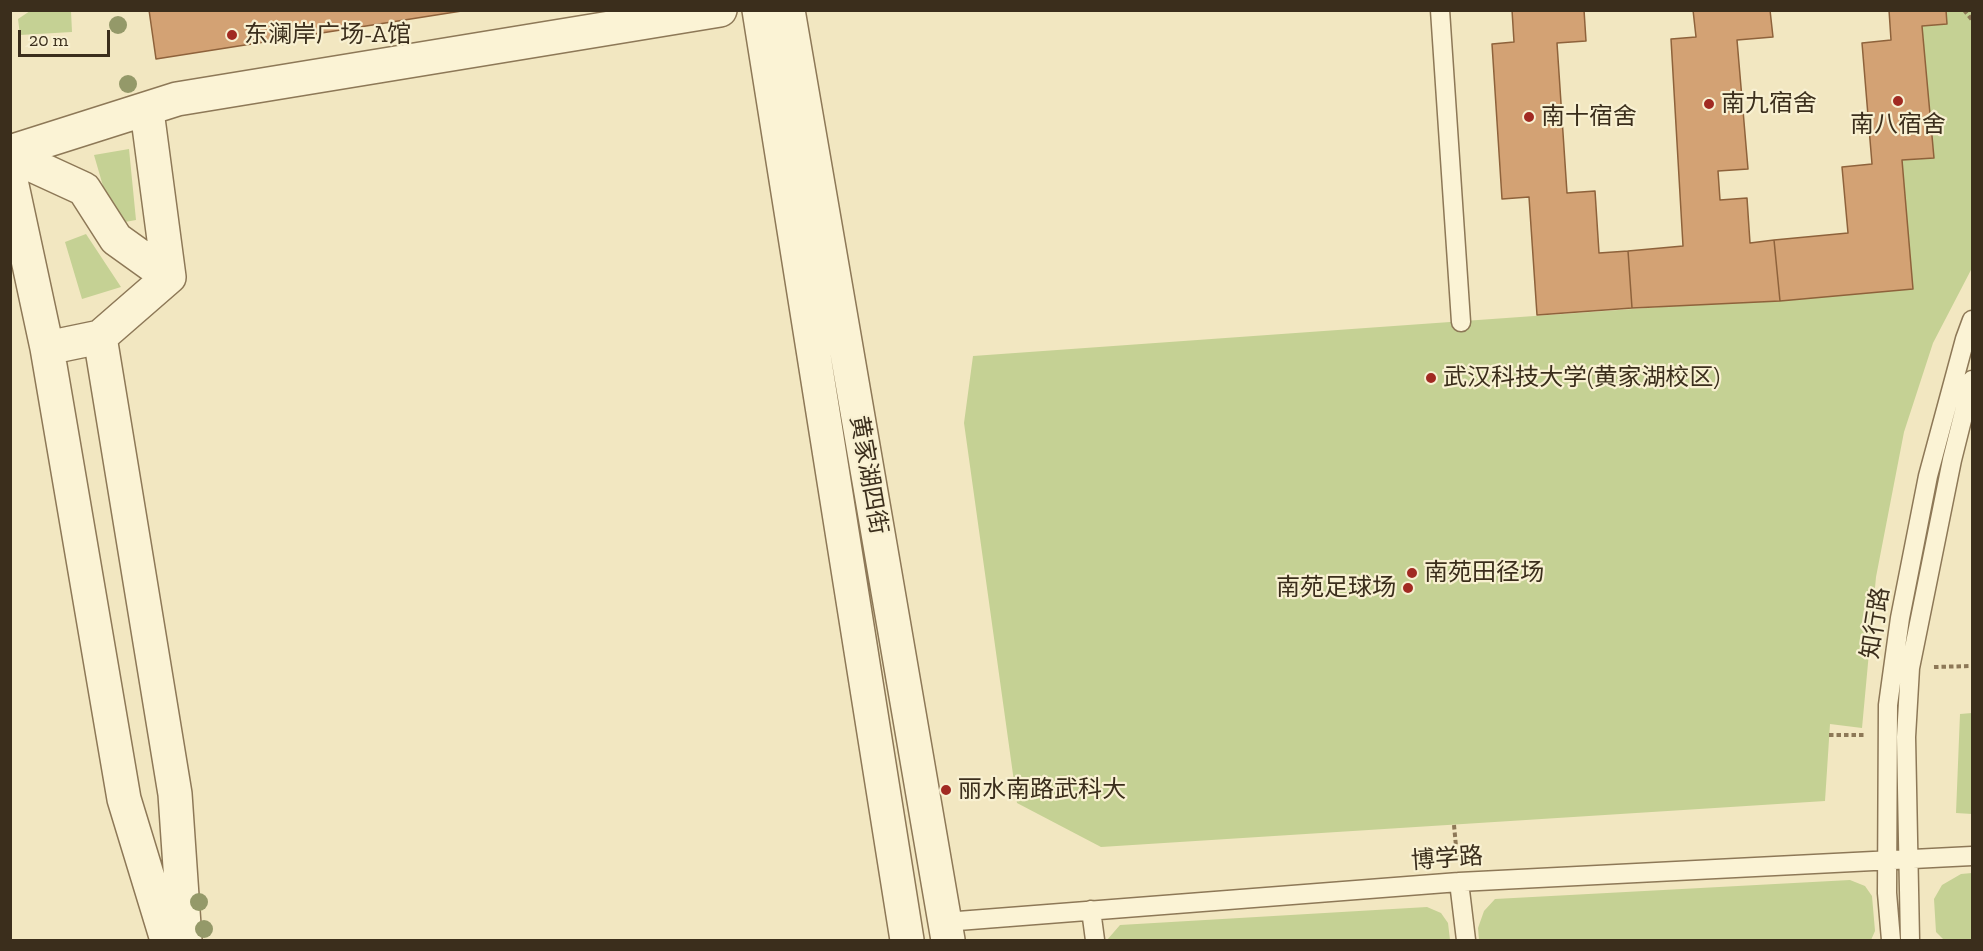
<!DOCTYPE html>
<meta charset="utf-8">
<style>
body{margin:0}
#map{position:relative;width:1983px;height:951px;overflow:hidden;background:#f2e7c1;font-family:"Zilla Slab",serif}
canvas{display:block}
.frame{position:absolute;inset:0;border:12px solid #3b2e1c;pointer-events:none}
.scale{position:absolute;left:18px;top:30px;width:92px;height:27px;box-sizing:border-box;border:3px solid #3b2e1c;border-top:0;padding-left:8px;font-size:18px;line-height:21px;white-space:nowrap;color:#3b2e1c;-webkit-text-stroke:4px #f8f0d1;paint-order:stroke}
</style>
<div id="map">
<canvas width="1983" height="951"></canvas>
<div class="frame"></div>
<div class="scale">20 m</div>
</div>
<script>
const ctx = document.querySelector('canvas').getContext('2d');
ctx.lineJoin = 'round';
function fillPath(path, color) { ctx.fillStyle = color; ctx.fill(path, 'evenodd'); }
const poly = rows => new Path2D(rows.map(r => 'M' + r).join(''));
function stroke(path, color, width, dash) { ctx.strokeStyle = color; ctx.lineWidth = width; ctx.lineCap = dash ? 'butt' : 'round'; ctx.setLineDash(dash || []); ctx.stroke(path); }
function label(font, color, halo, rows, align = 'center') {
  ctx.font = font + ' "Zilla Slab","Noto Sans SC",serif'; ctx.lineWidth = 4.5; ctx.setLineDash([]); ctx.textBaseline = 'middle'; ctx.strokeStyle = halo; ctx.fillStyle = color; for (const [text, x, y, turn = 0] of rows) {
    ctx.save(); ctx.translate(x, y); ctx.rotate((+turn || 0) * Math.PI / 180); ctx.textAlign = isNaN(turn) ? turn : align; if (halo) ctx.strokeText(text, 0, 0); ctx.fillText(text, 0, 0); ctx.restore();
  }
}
fillPath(poly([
 [30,11,71,11,72,32,20,35,18,19],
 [1946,11,1972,11,1972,268,1933,343,1904,432,1876,577,1862,728,1830,724,1825,801,1101,847,1017,803,964,423,973,356,1913,289,1902,160,1934,157,1922,26,1947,24],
 [129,149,136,220,114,224,94,155],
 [86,234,121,287,82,299,65,242],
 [1972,713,1972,814,1956,813,1960,714],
 [1972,873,1972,940,1944,940,1936,932,1934,899,1942,885,1961,874],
 [1850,880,1865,886,1872,896,1875,931,1871,940,1479,940,1478,928,1484,911,1495,899],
 [1427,907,1441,913,1448,923,1450,940,1107,940,1120,925]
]), '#c5d194');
const building = poly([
 [149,10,468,10,156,59,149,10],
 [1512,10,1584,10,1586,41,1557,43,1567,193,1595,191,1599,253,1628,251,1632,308,1537,315,1529,197,1502,199,1492,44,1514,42,1512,10],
 [1693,10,1770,10,1773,37,1737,40,1748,169,1718,171,1720,200,1747,198,1750,243,1774,240,1780,301,1632,308,1628,251,1683,246,1671,39,1696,37,1693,10],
 [1889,10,1946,10,1947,24,1922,26,1934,158,1902,160,1913,289,1780,301,1774,240,1848,233,1842,167,1872,164,1862,43,1891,40,1889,10]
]);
fillPath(building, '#d3a274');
stroke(building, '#8e623b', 1.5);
const service = poly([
 [1440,10,1461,322],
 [1459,882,1466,940],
 [1091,910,1095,940],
 [943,928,945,922,1459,882,1972,856],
 [1891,940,1887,893,1888,705,1900,618,1928,476,1965,339,1972,320],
 [1910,940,1906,737,1910,668,1952,460,1972,380]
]);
const minor = poly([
 [10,152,177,99,720,10],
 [10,155,84,189,116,239,169,277],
 [10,176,47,348,124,799,167,940],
 [100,337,175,794,185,940],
 [47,348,100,337,169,277,147,111]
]);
const tertiary = poly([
 [759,10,907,940],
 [788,10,948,940]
]);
stroke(service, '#8d7857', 21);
stroke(minor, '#8d7857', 36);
stroke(tertiary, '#8d7857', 36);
stroke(poly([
 [1964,10,1972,20],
 [1934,667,1972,666],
 [1829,735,1864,735],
 [1454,825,1457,857]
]), '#8d7857', 4, [4.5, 3]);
stroke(service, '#fbf3d5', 18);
stroke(minor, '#fbf3d5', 33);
stroke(tertiary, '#fbf3d5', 33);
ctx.fillStyle = '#949969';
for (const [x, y] of [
 [118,25],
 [128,84],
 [199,902],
 [204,929]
]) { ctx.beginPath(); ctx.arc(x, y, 9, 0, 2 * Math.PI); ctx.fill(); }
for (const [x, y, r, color] of [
 [232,35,6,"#a12a22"],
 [1898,101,6,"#a12a22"],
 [1709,104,6,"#a12a22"],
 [1529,117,6,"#a12a22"],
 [1431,378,6,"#a12a22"],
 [1412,573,6,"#a12a22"],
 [1408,588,6,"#a12a22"],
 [946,790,6,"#a12a22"]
]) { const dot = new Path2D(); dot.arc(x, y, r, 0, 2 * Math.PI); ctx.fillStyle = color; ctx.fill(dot); stroke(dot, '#f8f0d1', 2); }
label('24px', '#3b2e1c', '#f8f0d1', [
 ["东澜岸广场-A馆",244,35],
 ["南九宿舍",1721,104],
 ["南十宿舍",1541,117],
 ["南八宿舍",1898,125,"center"],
 ["武汉科技大学(黄家湖校区)",1443,378],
 ["南苑田径场",1424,573],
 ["南苑足球场",1396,588,"right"],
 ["丽水南路武科大",958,790]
], 'left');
label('24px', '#3b2e1c', '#f8f0d1', [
 ["黄家湖四街",868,475,80],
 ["知行路",1876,623,-81],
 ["博学路",1447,859,-4]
]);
</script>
